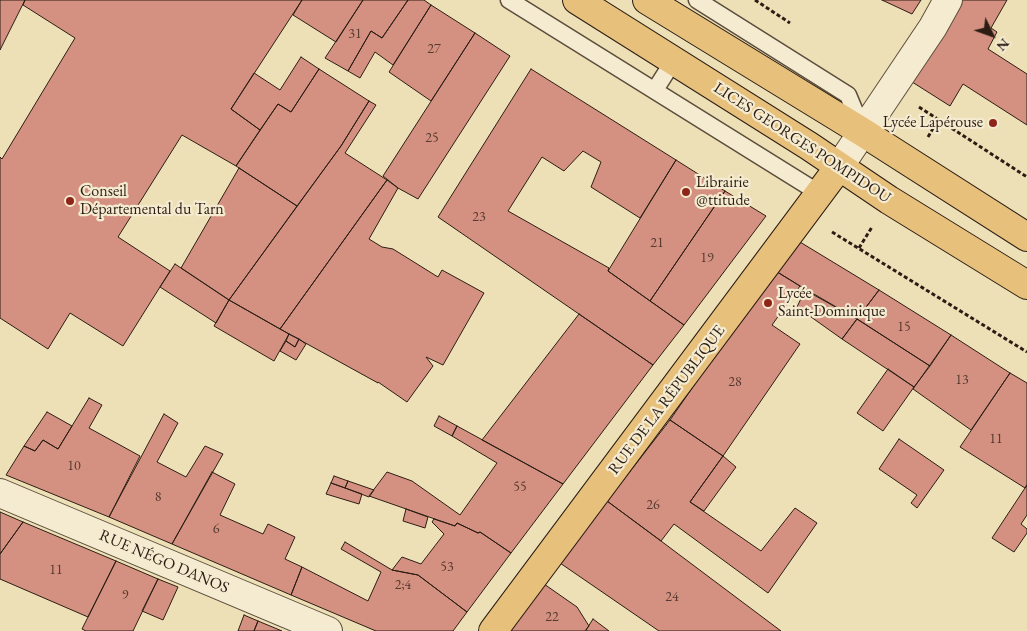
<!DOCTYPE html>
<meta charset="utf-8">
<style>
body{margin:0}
#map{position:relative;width:1027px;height:631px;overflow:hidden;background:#eee0b6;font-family:"EB Garamond",serif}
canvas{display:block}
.north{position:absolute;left:967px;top:10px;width:50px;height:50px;-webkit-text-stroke:4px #f4ebd0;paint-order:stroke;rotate:132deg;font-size:14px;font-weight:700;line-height:20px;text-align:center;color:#2c1d14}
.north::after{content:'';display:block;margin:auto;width:18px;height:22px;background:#2c1d14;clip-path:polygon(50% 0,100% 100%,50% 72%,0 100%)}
</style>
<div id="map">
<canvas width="1027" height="631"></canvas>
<div class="north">N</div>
</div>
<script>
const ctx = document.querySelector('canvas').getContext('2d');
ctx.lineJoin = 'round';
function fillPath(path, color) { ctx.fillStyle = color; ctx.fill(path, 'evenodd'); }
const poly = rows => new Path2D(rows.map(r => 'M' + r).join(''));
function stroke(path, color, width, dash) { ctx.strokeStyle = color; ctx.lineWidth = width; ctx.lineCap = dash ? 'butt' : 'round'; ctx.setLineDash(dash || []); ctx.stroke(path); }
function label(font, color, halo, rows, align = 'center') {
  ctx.font = font + ' "EB Garamond",serif'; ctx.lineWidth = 4.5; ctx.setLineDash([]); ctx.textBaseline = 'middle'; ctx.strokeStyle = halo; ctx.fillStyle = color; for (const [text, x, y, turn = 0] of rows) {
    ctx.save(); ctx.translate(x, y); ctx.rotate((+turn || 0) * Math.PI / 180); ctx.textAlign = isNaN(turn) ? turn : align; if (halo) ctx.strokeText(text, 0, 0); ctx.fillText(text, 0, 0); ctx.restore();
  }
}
const building = poly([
 [0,0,25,0,0,50,0,0],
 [25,0,302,0,231,109,260,130,236,166,182,135,118,237,170,271,123,346,70,313,48,349,0,318,0,157,2,159,75,38,23,5,25,0],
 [302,0,363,0,336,42,293,15,302,0],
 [363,0,408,0,382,38,371,31,348,71,325,58,363,0],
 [408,0,424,0,431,5,393,65,375,52,360,78,348,71,371,31,382,38,408,0],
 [882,0,921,0,912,14,882,0],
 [955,0,1007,0,991,28,997,32,988,49,1027,74,1027,125,963,84,950,106,909,80,955,0],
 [431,5,475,33,431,101,389,72,431,5],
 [475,33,510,56,418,199,398,188,383,176,475,33],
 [301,57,319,69,291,112,278,104,260,130,231,109,254,73,280,90,301,57],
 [319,69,369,101,341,146,297,206,236,166,278,104,291,112,319,69],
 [531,69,676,160,640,218,591,187,601,162,583,151,564,171,542,157,508,211,609,268,608,271,684,325,653,365,438,217,531,69],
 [369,101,376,105,345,153,387,180,280,329,229,300,341,146,369,101],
 [676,160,725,191,650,301,608,271,676,160],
 [239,168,297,206,229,300,181,268,239,168],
 [387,180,398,188,369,239,382,247,393,249,438,277,442,270,484,293,443,365,426,357,433,366,407,402,378,382,378,383,280,329,387,180],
 [725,191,766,216,684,325,650,301,725,191],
 [795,239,879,290,857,319,800,286,774,270,795,239],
 [175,264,229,300,216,323,160,287,175,264],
 [774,270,800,286,772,325,800,344,723,456,670,420,774,270],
 [805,290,857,319,842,339,797,307,805,290],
 [879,290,951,335,930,366,857,319,879,290],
 [229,300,289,334,274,361,214,326,229,300],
 [579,314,653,365,563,484,482,440,579,314],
 [857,319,930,366,914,387,842,339,857,319],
 [289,334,299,339,295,347,286,341,289,334],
 [951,335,1010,373,971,430,913,389,951,335],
 [299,339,306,344,296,360,280,351,286,341,295,347,299,339],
 [888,369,914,387,883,431,857,413,888,369],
 [1010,373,1027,383,1027,485,1025,488,960,447,1010,373],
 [89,398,102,405,89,428,140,456,109,517,6,475,24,446,35,451,43,440,58,449,89,398],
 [47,412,72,426,58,449,43,440,35,451,24,446,47,412],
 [164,414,178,423,157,462,186,477,205,446,223,454,172,544,109,517,164,414],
 [439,416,457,426,452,436,434,426,439,416],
 [670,420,723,456,690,502,761,551,795,508,817,523,768,593,674,524,661,541,607,501,670,420],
 [457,426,563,484,511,553,480,532,478,533,457,523,455,526,369,496,387,472,412,481,460,515,497,463,452,436,457,426],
 [899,439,944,470,917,508,911,503,917,495,879,469,899,439],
 [723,456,736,467,704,511,690,502,723,456],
 [212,472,235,484,220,515,263,534,268,524,295,537,285,559,302,567,291,595,172,544,212,472],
 [334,476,348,481,345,488,331,483,334,476],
 [348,481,374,490,369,497,345,488,348,481],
 [331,483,362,494,359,504,326,494,331,483],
 [1027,485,1027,515,1021,524,1027,529,1027,533,1014,552,992,538,1027,485],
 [607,501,661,541,781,631,659,631,560,563,607,501],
 [406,509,428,517,425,528,403,521,406,509],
 [0,512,23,522,0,554,0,512],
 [434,519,455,526,457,523,478,533,480,532,511,553,467,612,418,575,392,570,402,557,421,564,444,534,432,522,434,519],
 [23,522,116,561,88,617,0,579,0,554,23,522],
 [345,542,392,570,418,575,467,612,453,631,376,631,291,595,302,567,368,601,381,572,341,549,345,542],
 [116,561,158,579,133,631,86,631,82,629,116,561],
 [158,579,178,587,163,620,142,611,158,579],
 [544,584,577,607,589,626,585,631,509,631,544,584],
 [244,615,258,621,254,631,238,631,244,615],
 [593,619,609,631,588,631,586,630,593,619],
 [258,621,282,631,254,631,258,621]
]);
fillPath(building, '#d49181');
stroke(building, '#2c1d14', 1);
const lane = poly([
 [509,0,819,193],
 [697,0,848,95,863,131],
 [655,90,674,60]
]);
const street = poly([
 [839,167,933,27,948,0],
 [0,493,328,631]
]);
const primary = poly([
 [577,0,809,146,889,200,1027,285],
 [647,0,864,133,1027,237],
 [493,631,839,167]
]);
stroke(lane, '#5c4e3c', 19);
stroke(street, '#5c4e3c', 30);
stroke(primary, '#2c1d14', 30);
stroke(poly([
 [755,0,790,23],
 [919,107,1027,177],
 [928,137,938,120],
 [832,232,1027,352],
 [859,248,872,227]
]), '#2c1d14', 3, [4, 2.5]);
stroke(lane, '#f4ebd0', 16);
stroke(street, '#f4ebd0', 28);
stroke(primary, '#e7c07b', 28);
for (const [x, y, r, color] of [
 [993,123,5,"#8f2418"],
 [686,192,5,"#8f2418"],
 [70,201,5,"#8f2418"],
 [768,303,5,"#8f2418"]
]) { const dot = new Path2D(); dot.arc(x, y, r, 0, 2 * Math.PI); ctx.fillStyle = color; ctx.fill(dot); stroke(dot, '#f4ebd0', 2); }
label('14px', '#563a2f', null, [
 ["31",355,34],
 ["27",434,49],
 ["25",432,138],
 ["23",479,217],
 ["21",657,243],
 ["19",707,258],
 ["15",904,327],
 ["13",962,380],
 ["28",735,382],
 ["11",996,439],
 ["10",74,466],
 ["55",520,487],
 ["8",158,497],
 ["26",653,505],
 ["6",216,529],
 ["53",447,567],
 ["11",56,570],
 ["2;4",403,585],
 ["9",125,595],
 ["24",672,597],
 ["22",552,617]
]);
label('16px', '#2c1d14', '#f4ebd0', [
 ["Lycée Lapérouse",983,123,"right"],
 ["Librairie",696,183],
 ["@ttitude",696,201],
 ["Conseil",80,192],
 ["Départemental du Tarn",80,210],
 ["Lycée",778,294],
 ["Saint-Dominique",778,312]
], 'left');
label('16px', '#2c1d14', '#f4ebd0', [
 ["LICES GEORGES POMPIDOU",802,143,33],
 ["RUE DE LA RÉPUBLIQUE",667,400,-53],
 ["RUE NÉGO DANOS",164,562,23]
]);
</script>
